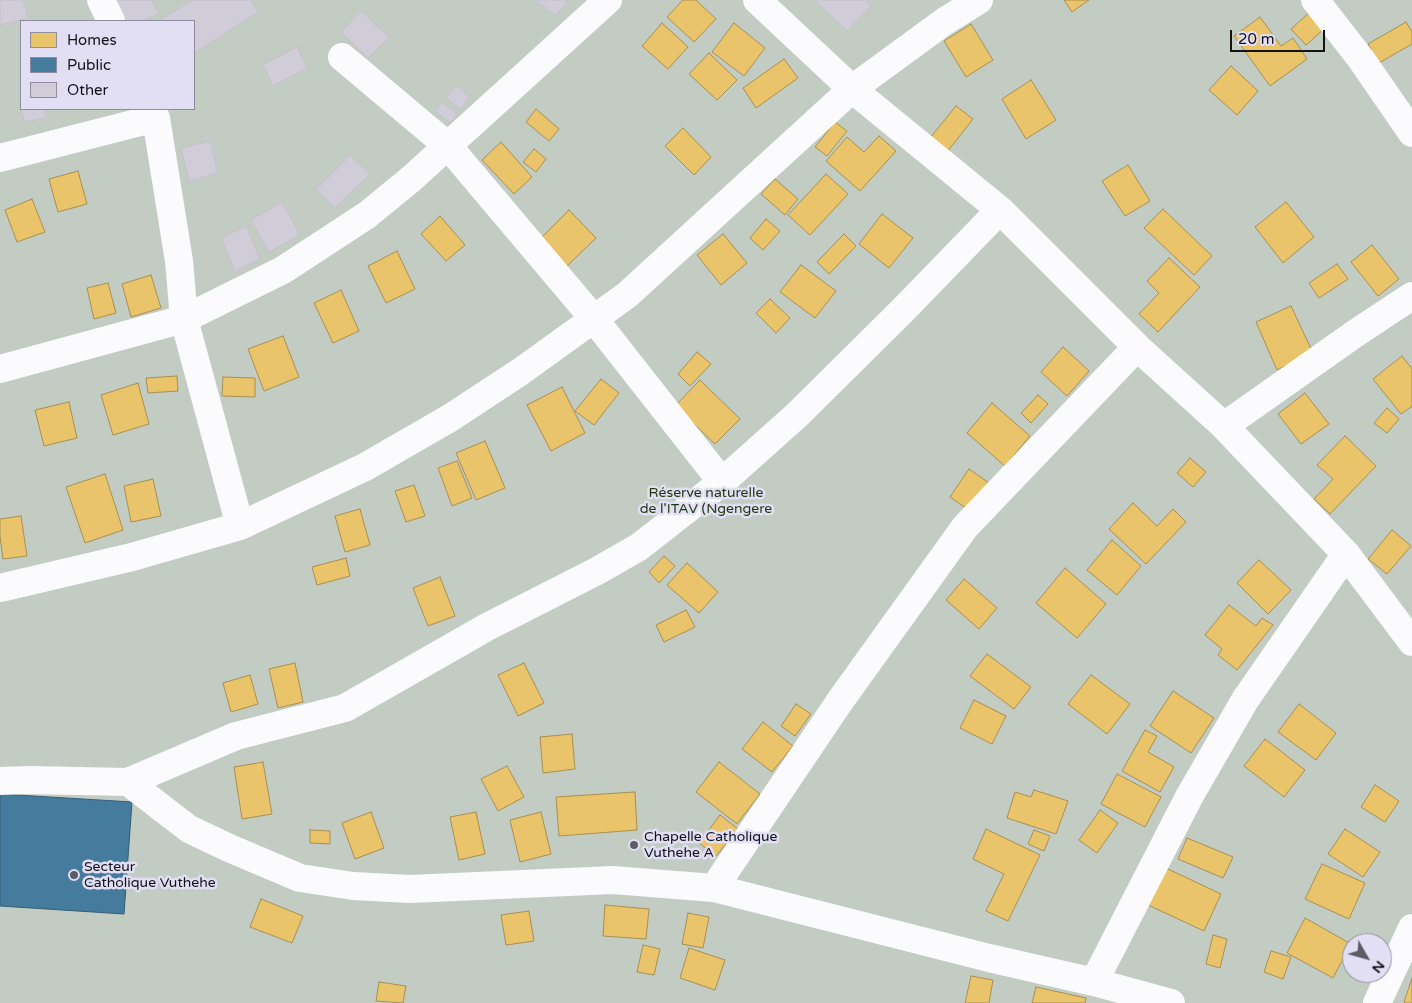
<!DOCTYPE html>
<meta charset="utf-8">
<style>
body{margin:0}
#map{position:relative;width:1412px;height:1003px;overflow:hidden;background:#e6e4f0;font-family:"Varela Round",sans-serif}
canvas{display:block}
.legend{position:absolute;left:20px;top:20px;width:175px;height:90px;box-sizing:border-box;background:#e2dff5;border:1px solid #8f8d9d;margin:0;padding:6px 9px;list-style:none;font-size:15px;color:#131219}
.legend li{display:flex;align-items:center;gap:10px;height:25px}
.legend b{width:25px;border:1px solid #8f8d9d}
.north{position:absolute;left:1342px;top:933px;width:50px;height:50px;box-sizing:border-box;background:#e2dff5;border:1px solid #8f8d9d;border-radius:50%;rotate:128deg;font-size:14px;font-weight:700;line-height:20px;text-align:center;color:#131219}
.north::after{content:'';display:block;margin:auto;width:18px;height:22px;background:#5d5c64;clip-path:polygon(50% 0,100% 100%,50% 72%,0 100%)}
.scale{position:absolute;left:1230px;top:30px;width:95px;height:22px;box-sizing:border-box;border:2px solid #131219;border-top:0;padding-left:6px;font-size:15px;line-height:18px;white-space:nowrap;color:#131219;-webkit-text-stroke:4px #e2dff5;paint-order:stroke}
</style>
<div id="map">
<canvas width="1412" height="1003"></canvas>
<ul class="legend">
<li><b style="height:14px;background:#e9c46a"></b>Homes</li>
<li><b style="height:14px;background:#457b9d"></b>Public</li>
<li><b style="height:14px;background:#d0cdd8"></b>Other</li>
</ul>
<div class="north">N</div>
<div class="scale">20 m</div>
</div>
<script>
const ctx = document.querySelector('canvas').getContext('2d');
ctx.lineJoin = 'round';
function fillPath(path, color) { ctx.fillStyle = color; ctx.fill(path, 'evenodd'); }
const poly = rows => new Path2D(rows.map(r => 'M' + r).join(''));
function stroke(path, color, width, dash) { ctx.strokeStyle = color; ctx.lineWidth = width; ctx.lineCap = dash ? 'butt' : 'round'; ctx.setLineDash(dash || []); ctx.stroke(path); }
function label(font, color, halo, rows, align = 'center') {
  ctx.font = font + ' "Varela Round",sans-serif'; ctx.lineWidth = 5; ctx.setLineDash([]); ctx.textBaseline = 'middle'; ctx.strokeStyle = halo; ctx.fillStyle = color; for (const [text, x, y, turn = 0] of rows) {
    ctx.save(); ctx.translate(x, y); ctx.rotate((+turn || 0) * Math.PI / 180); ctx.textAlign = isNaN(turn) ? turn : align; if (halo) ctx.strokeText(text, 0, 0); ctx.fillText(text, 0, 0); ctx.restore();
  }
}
fillPath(poly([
 [0,0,1412,0,1412,1003,0,1003],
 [21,21,194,21,194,109,21,109],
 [1352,943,1382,943,1382,973,1352,973]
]), '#c3ccc3');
const homes = poly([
 [683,0,696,0,716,19,694,42,667,17,683,0],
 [1064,0,1089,0,1072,12,1064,0],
 [1311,11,1325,28,1306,45,1291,29,1311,11],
 [1260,17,1281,46,1293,38,1307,59,1270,86,1234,36,1260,17],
 [1406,22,1412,32,1412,44,1379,63,1368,44,1406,22],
 [662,23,688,47,668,69,642,46,662,23],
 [734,23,765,48,744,76,712,52,734,23],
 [971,24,993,60,966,77,944,41,971,24],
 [709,53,737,80,717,100,689,74,709,53],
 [784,59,798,78,756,108,743,88,784,59],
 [1231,66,1258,91,1237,115,1209,90,1231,66],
 [1031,80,1056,120,1026,139,1002,99,1031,80],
 [956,106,973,119,947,152,930,138,956,106],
 [536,109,559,129,549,141,526,122,536,109],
 [835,122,847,131,827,156,815,147,835,122],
 [683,128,711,157,694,175,665,146,683,128],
 [879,136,896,151,860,191,826,161,847,137,864,152,879,136],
 [501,142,532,177,514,194,482,160,501,142],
 [534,149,546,159,536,172,523,162,534,149],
 [1128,165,1150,201,1125,216,1102,181,1128,165],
 [78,171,87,204,58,212,49,179,78,171],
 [826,174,848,194,810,235,788,215,826,174],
 [775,179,798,199,785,215,761,194,775,179],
 [32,199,45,232,17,242,5,210,32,199],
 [1286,202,1314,237,1283,263,1255,227,1286,202],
 [1163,209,1212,256,1194,275,1144,228,1163,209],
 [569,210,596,238,565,268,538,241,569,210],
 [882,214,913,238,889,268,859,244,882,214],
 [440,216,465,245,446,261,421,234,440,216],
 [766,219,780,231,763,250,750,238,766,219],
 [723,234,747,263,721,285,697,255,723,234],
 [844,234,856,246,829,274,817,262,844,234],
 [1372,245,1399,279,1378,296,1351,262,1372,245],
 [397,251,415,289,386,303,368,266,397,251],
 [1169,258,1200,287,1158,332,1139,314,1159,293,1147,281,1169,258],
 [1337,264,1348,279,1319,298,1309,283,1337,264],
 [801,265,836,291,815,318,780,292,801,265],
 [151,275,161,308,131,317,122,284,151,275],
 [108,283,116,313,94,319,87,288,108,283],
 [341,290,359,331,333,343,314,303,341,290],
 [770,299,790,318,776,333,756,313,770,299],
 [1291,306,1313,353,1277,370,1256,322,1291,306],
 [283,336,299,377,264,391,248,349,283,336],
 [1063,347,1089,371,1067,396,1041,372,1063,347],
 [697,352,711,364,690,386,678,374,697,352],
 [1402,356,1412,369,1412,406,1401,414,1373,379,1402,356],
 [177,376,178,391,148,393,146,378,177,376],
 [223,377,255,378,255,397,222,396,223,377],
 [601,379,619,393,594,425,575,411,601,379],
 [700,380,740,419,715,444,675,406,700,380],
 [138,383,149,424,113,435,101,395,138,383],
 [562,387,585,433,551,451,527,405,562,387],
 [1305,393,1329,424,1301,444,1278,414,1305,393],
 [1038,395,1048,404,1031,423,1021,413,1038,395],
 [69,402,77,438,44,446,35,410,69,402],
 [992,403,1030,436,1005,466,967,433,992,403],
 [1387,408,1399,419,1387,433,1374,423,1387,408],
 [1345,436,1376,466,1330,514,1314,499,1333,479,1317,465,1345,436],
 [485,441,505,488,476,500,456,453,485,441],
 [1190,458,1206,472,1193,487,1177,473,1190,458],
 [457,461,472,498,452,506,438,468,457,461],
 [969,469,989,483,970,511,950,497,969,469],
 [105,474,123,530,85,543,66,487,105,474],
 [153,479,161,516,131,522,124,486,153,479],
 [414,485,425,516,406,522,395,491,414,485],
 [1133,503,1157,526,1173,509,1186,522,1146,564,1109,529,1133,503],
 [360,509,370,545,345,552,335,516,360,509],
 [21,516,27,556,3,559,0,536,0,519,21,516],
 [1392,530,1411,546,1387,574,1368,559,1392,530],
 [1112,540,1141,566,1117,595,1087,570,1112,540],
 [664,556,675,566,659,583,649,572,664,556],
 [346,558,350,576,317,585,312,567,346,558],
 [1259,560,1291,590,1268,614,1237,583,1259,560],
 [687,563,718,592,699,613,667,585,687,563],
 [1065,568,1106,604,1077,638,1036,603,1065,568],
 [440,577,455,616,428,626,413,588,440,577],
 [964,579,997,608,979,629,946,600,964,579],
 [1229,605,1256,626,1262,618,1273,625,1237,670,1218,655,1222,649,1205,635,1229,605],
 [686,610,695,627,664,642,656,625,686,610],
 [987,654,1031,687,1014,709,970,676,987,654],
 [295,663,303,702,278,708,269,669,295,663],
 [524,663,544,703,518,716,498,675,524,663],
 [250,675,258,704,231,712,223,683,250,675],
 [1091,675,1130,704,1107,734,1068,704,1091,675],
 [1173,691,1214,718,1191,753,1150,726,1173,691],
 [974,700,1006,716,992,744,960,728,974,700],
 [796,704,811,714,795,736,781,726,796,704],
 [1299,704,1336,733,1316,760,1278,732,1299,704],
 [763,722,793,746,772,772,742,749,763,722],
 [1145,730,1157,736,1148,752,1174,767,1160,792,1122,771,1145,730],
 [572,734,575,769,543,773,540,737,572,734],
 [1265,739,1305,770,1284,797,1244,766,1265,739],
 [263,762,272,814,242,819,234,767,263,762],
 [719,762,760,794,737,824,696,792,719,762],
 [507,766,524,797,498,811,481,779,507,766],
 [1117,774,1161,797,1145,827,1101,804,1117,774],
 [1375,785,1399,801,1385,822,1361,807,1375,785],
 [1034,790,1068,801,1056,834,1007,818,1015,792,1031,797,1034,790],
 [635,792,637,830,559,836,556,797,635,792],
 [1100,810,1118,823,1097,853,1079,840,1100,810],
 [371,812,384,848,355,859,342,823,371,812],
 [476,812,485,854,459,860,450,817,476,812],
 [541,812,551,854,520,862,510,820,541,812],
 [720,815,738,829,716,856,699,843,720,815],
 [986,829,1040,855,1008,921,986,911,1004,874,973,859,986,829],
 [1345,829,1380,852,1363,877,1328,854,1345,829],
 [310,830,330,831,330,844,310,843,310,830],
 [1034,830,1050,836,1044,851,1028,844,1034,830],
 [1187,838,1233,857,1223,878,1178,859,1187,838],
 [1322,864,1365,883,1349,919,1305,899,1322,864],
 [1166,868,1221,894,1204,931,1148,905,1166,868],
 [261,899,303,916,292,943,250,927,261,899],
 [605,905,649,909,646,939,603,936,605,905],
 [529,911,534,941,506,945,501,915,529,911],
 [688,913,709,917,703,948,682,944,688,913],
 [1305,918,1351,944,1333,978,1287,953,1305,918],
 [1213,935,1227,939,1220,968,1206,964,1213,935],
 [643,945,660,949,654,975,637,972,643,945],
 [689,948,725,960,715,990,680,978,689,948],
 [1271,951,1291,957,1283,979,1264,972,1271,951],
 [971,976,993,980,989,1003,965,1003,971,976],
 [1412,978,1412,1003,1406,1003,1404,1002,1412,978],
 [379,982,406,986,403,1003,376,1001,379,982],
 [1036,987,1086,998,1085,1003,1032,1003,1036,987]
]);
fillPath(homes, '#e9c46a');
stroke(homes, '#a98f52', 1);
const public = poly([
 [0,794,132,802,124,914,0,906,0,794]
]);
fillPath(public, '#457b9d');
stroke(public, '#365c75', 1);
const building = poly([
 [0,0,23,0,28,18,0,25,0,0],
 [112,0,152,0,159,14,142,21,121,21,112,0],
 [192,0,251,0,258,12,194,53,194,21,159,21,192,0],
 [535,0,568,0,556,16,535,0],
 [815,0,865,0,871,6,847,31,815,0],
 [361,11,389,37,368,58,341,32,361,11],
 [297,47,307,68,273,86,263,65,297,47],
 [456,85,470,97,460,110,446,98,456,85],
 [442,102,457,114,450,123,435,111,442,102],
 [21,109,45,109,46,118,24,122,21,109],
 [210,141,218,173,189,181,181,148,210,141],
 [350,155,370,174,335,208,316,189,350,155],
 [282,202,300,235,269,252,251,220,282,202],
 [246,226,260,259,235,271,221,238,246,226]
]);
fillPath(building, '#d0cdd8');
stroke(building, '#c4c1cb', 1);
stroke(poly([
 [101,0,111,21],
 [757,0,852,89,1000,210,1137,347,1224,426,1346,554,1412,642],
 [1315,0,1361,59,1412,133],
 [342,57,448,146,594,319,722,482],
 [151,109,156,118,179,261,184,319,240,526],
 [0,158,156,118],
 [0,369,184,319,283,270,367,215,411,179,608,0],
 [1224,426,1356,333,1412,296],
 [0,588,132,557,240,526,365,467,450,418,520,372,627,295,852,89,945,21,979,0],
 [0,781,29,780,128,782,189,829,229,848,300,878,353,886,410,889,613,880,714,888,989,958,1094,982,1171,1003],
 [128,782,236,736,345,708,487,627,597,571,639,547,722,482,797,415,903,310,1000,210],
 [714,888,840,701,965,527,1137,347],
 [1094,982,1189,797,1245,700,1346,554],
 [1377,1003,1412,928]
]), '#fbfbfd', 28);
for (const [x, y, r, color] of [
 [634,845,5,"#5d5c64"],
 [74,875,5,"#5d5c64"]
]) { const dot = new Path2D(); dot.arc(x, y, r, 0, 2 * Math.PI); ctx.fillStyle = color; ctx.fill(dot); stroke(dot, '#e2dff5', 2); }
label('14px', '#1d390b', '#e2dff5', [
 ["Réserve naturelle",706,493],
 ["de l'ITAV (Ngengere",706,509]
]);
label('14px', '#131219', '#e2dff5', [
 ["Chapelle Catholique",644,837],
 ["Vuthehe A",644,853],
 ["Secteur",84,867],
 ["Catholique Vuthehe",84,883]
], 'left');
</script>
